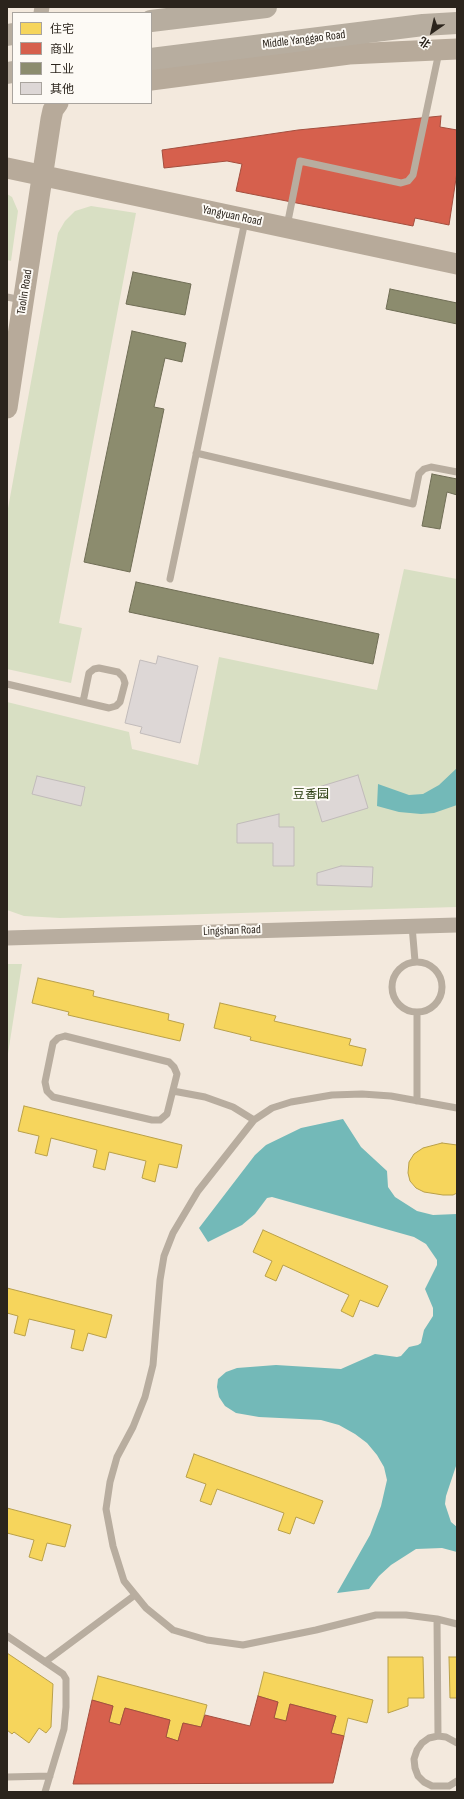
<!DOCTYPE html>
<meta charset="utf-8">
<style>
body{margin:0}
#map{position:relative;width:464px;height:1799px;overflow:hidden;background:#f3e9dd;font-family:"Sofia Sans Condensed","Noto Sans SC",sans-serif}
canvas{display:block}
.frame{position:absolute;inset:0;border:8px solid #2b241c;pointer-events:none}
.legend{position:absolute;left:12px;top:12px;width:140px;height:92px;box-sizing:border-box;background:#fdfaf5;border:1px solid #a9a49e;margin:0;padding:5px 7px;list-style:none;font-size:12px;color:#2b241c}
.legend li{display:flex;align-items:center;gap:8px;height:20px}
.legend b{width:20px;border:1px solid #a9a49e}
.north{position:absolute;left:412px;top:12px;width:40px;height:40px;-webkit-text-stroke:3px #fdfaf5;paint-order:stroke;rotate:214deg;font-size:11px;font-weight:700;line-height:16px;text-align:center;color:#2b241c}
.north::after{content:'';display:block;margin:auto;width:14px;height:18px;background:#2b241c;clip-path:polygon(50% 0,100% 100%,50% 72%,0 100%)}
</style>
<div id="map">
<canvas width="464" height="1799"></canvas>
<div class="frame"></div>
<ul class="legend">
<li><b style="height:11px;background:#f6d55c"></b>住宅</li>
<li><b style="height:11px;background:#d6604d"></b>商业</li>
<li><b style="height:11px;background:#8c8c6e"></b>工业</li>
<li><b style="height:11px;background:#ddd7d6"></b>其他</li>
</ul>
<div class="north">北</div>
</div>
<script>
const ctx = document.querySelector('canvas').getContext('2d');
ctx.lineJoin = 'round';
function fillPath(path, color) { ctx.fillStyle = color; ctx.fill(path, 'evenodd'); }
const poly = rows => new Path2D(rows.map(r => 'M' + r).join(''));
function stroke(path, color, width, dash) { ctx.strokeStyle = color; ctx.lineWidth = width; ctx.lineCap = dash ? 'butt' : 'round'; ctx.setLineDash(dash || []); ctx.stroke(path); }
function label(font, color, halo, rows, align = 'center') {
  ctx.font = font + ' "Sofia Sans Condensed","Noto Sans SC",sans-serif'; ctx.lineWidth = 4; ctx.setLineDash([]); ctx.textBaseline = 'middle'; ctx.strokeStyle = halo; ctx.fillStyle = color; for (const [text, x, y, turn = 0] of rows) {
    ctx.save(); ctx.translate(x, y); ctx.rotate((+turn || 0) * Math.PI / 180); ctx.textAlign = isNaN(turn) ? turn : align; if (halo) ctx.strokeText(text, 0, 0); ctx.fillText(text, 0, 0); ctx.restore();
  }
}
fillPath(poly([
 [7,194,12,197,18,211,11,261,7,260],
 [91,206,136,213,59,623,82,628,71,683,7,669,7,514,58,233,65,221,75,211],
 [404,569,457,579,457,907,60,918,24,916,7,910,7,702,129,732,132,749,198,765,219,657,377,690],
 [7,964,22,964,7,1060]
]), '#d8dfc3');
fillPath(poly([
 [457,768,457,805,434,813,421,814,399,812,377,806,378,784,409,795,423,794,439,785],
 [343,1119,361,1147,387,1171,388,1187,395,1197,417,1211,433,1215,457,1214,457,1463,446,1496,445,1504,451,1522,457,1527,457,1552,442,1548,416,1549,391,1565,379,1576,369,1589,337,1593,370,1535,381,1506,387,1480,384,1467,377,1455,367,1443,355,1434,339,1425,321,1420,259,1417,236,1413,225,1406,219,1397,217,1387,218,1379,226,1372,237,1368,276,1365,341,1369,375,1354,397,1357,401,1356,409,1347,418,1345,421,1343,424,1330,433,1316,433,1308,425,1289,437,1265,437,1260,426,1244,414,1237,272,1197,267,1198,255,1214,242,1225,208,1242,199,1228,255,1155,266,1145,301,1128]
]), '#73b9b8');
const homes = poly([
 [38,978,94,991,93,996,169,1014,168,1020,184,1024,180,1041,68,1015,69,1012,32,1003,38,978],
 [220,1003,276,1016,274,1021,351,1039,349,1045,366,1049,362,1066,250,1040,251,1037,214,1028,220,1003],
 [24,1106,182,1145,177,1168,159,1164,155,1182,142,1178,146,1161,109,1152,105,1170,93,1167,97,1150,51,1138,47,1156,35,1153,39,1136,18,1131,24,1106],
 [442,1143,457,1145,457,1193,453,1195,443,1195,424,1192,416,1188,410,1181,408,1173,409,1162,414,1154,423,1148,442,1143],
 [263,1230,388,1286,378,1307,360,1300,353,1317,341,1311,349,1295,283,1265,276,1281,265,1276,272,1261,253,1252,263,1230],
 [7,1288,112,1315,106,1338,88,1333,83,1351,71,1348,75,1330,29,1319,25,1336,14,1333,18,1316,7,1313,7,1288],
 [194,1454,323,1501,314,1524,296,1517,290,1534,278,1530,284,1513,217,1489,211,1505,200,1501,206,1484,186,1477,194,1454],
 [7,1508,71,1525,65,1547,47,1543,42,1561,29,1557,34,1540,7,1533,7,1508],
 [7,1653,53,1684,51,1727,46,1733,39,1728,29,1743,14,1732,12,1734,7,1730,7,1653],
 [388,1657,423,1657,424,1698,408,1698,408,1706,388,1713,388,1657],
 [449,1657,457,1657,457,1698,450,1698,449,1657],
 [264,1672,373,1700,367,1723,348,1718,344,1736,331,1733,336,1716,290,1704,286,1721,274,1718,278,1702,258,1696,264,1672],
 [98,1676,207,1705,201,1727,183,1723,178,1741,166,1737,170,1720,125,1708,120,1725,109,1722,113,1706,92,1700,98,1676]
]);
fillPath(homes, '#f6d55c');
stroke(homes, '#b9a049', 1);
const shops = poly([
 [441,116,440,127,457,130,457,172,449,225,415,218,413,226,236,191,242,164,227,161,164,168,162,150,298,130,441,116],
 [258,1696,278,1702,274,1718,286,1721,290,1704,336,1716,331,1733,344,1736,333,1783,73,1784,92,1700,113,1706,109,1722,120,1725,125,1708,170,1720,166,1737,178,1741,183,1723,201,1727,205,1715,250,1726,258,1696]
]);
fillPath(shops, '#d6604d');
stroke(shops, '#a34e3e', 1);
const industry = poly([
 [133,272,191,284,185,315,126,304,133,272],
 [390,289,457,303,457,324,386,309,390,289],
 [132,331,186,343,182,362,165,358,154,407,164,409,130,572,84,562,132,331],
 [432,474,457,479,457,495,447,492,440,529,422,526,432,474],
 [136,582,379,634,373,664,129,612,136,582]
]);
fillPath(industry, '#8c8c6e');
stroke(industry, '#6f6d55', 1);
const building = poly([
 [158,656,198,666,180,743,140,733,142,727,125,723,140,660,156,664,158,656],
 [358,775,368,808,322,822,312,789,358,775],
 [37,776,85,787,81,806,32,794,37,776],
 [279,814,279,827,294,827,294,866,273,866,273,843,237,843,237,824,279,814],
 [341,866,373,867,372,887,317,885,317,873,341,866]
]);
fillPath(building, '#ddd7d6');
stroke(building, '#c1bbba', 1);
stroke(poly([
 [287,226,300,161,401,183,408,181,413,175,439,52],
 [7,297,22,300],
 [196,453,413,504,419,474,424,469,431,467,457,472],
 [170,579,245,221],
 [7,684,109,708,116,706,120,702,125,683,123,677,118,672,99,668,94,669,89,673,83,702],
 [412,926,415,961],
 '392 987a25 25 0 1 1 50 0a25 25 0 1 1-50 0Z',
 [65,1036,169,1062,174,1067,177,1074,167,1114,160,1120,152,1120,53,1097,47,1091,45,1082,53,1043,58,1038,65,1036],
 [173,1091,205,1097,233,1107,254,1120],
 [417,1101,417,1013],
 [457,1108,391,1096,362,1094,332,1095,291,1102,272,1108,254,1120,198,1191,173,1233,164,1256,160,1280,153,1365,145,1397,133,1427,117,1457,110,1482,106,1509,113,1546,124,1581,146,1608,173,1630,207,1640,243,1645,316,1630,376,1615,406,1615,437,1619,457,1624],
 [437,1619,438,1736],
 [7,1636,63,1674,66,1679,66,1707,64,1729,45,1792],
 [45,1662,135,1595],
 [457,1743,446,1737,438,1736,429,1738,422,1743,417,1750,414,1759,415,1768,418,1776,424,1782,432,1786,449,1786,457,1781],
 [7,1777,50,1776]
]), '#b8ad9f', 7);
stroke(poly([
 [41,13,42,7],
 [7,938,457,925]
]), '#b8ad9f', 15);
stroke(poly([
 [151,80,349,54,457,49],
 [7,168,457,264],
 [7,408,51,119,53,110,58,103]
]), '#b7aa9a', 21);
stroke(poly([
 [151,21,266,7],
 [7,35,13,34],
 [151,59,423,25,457,23],
 [7,73,13,72]
]), '#b7ad9f', 22);
label('12px', '#2b241c', '#fdfaf5', [
 ["Middle Yanggao Road",304,40,-7],
 ["Yangyuan Road",232,216,12],
 ["Taolin Road",25,292,-81],
 ["Lingshan Road",232,931,-2]
]);
label('12px', '#213506', '#fdfaf5', [
 ["豆香园",311,795]
]);
</script>
